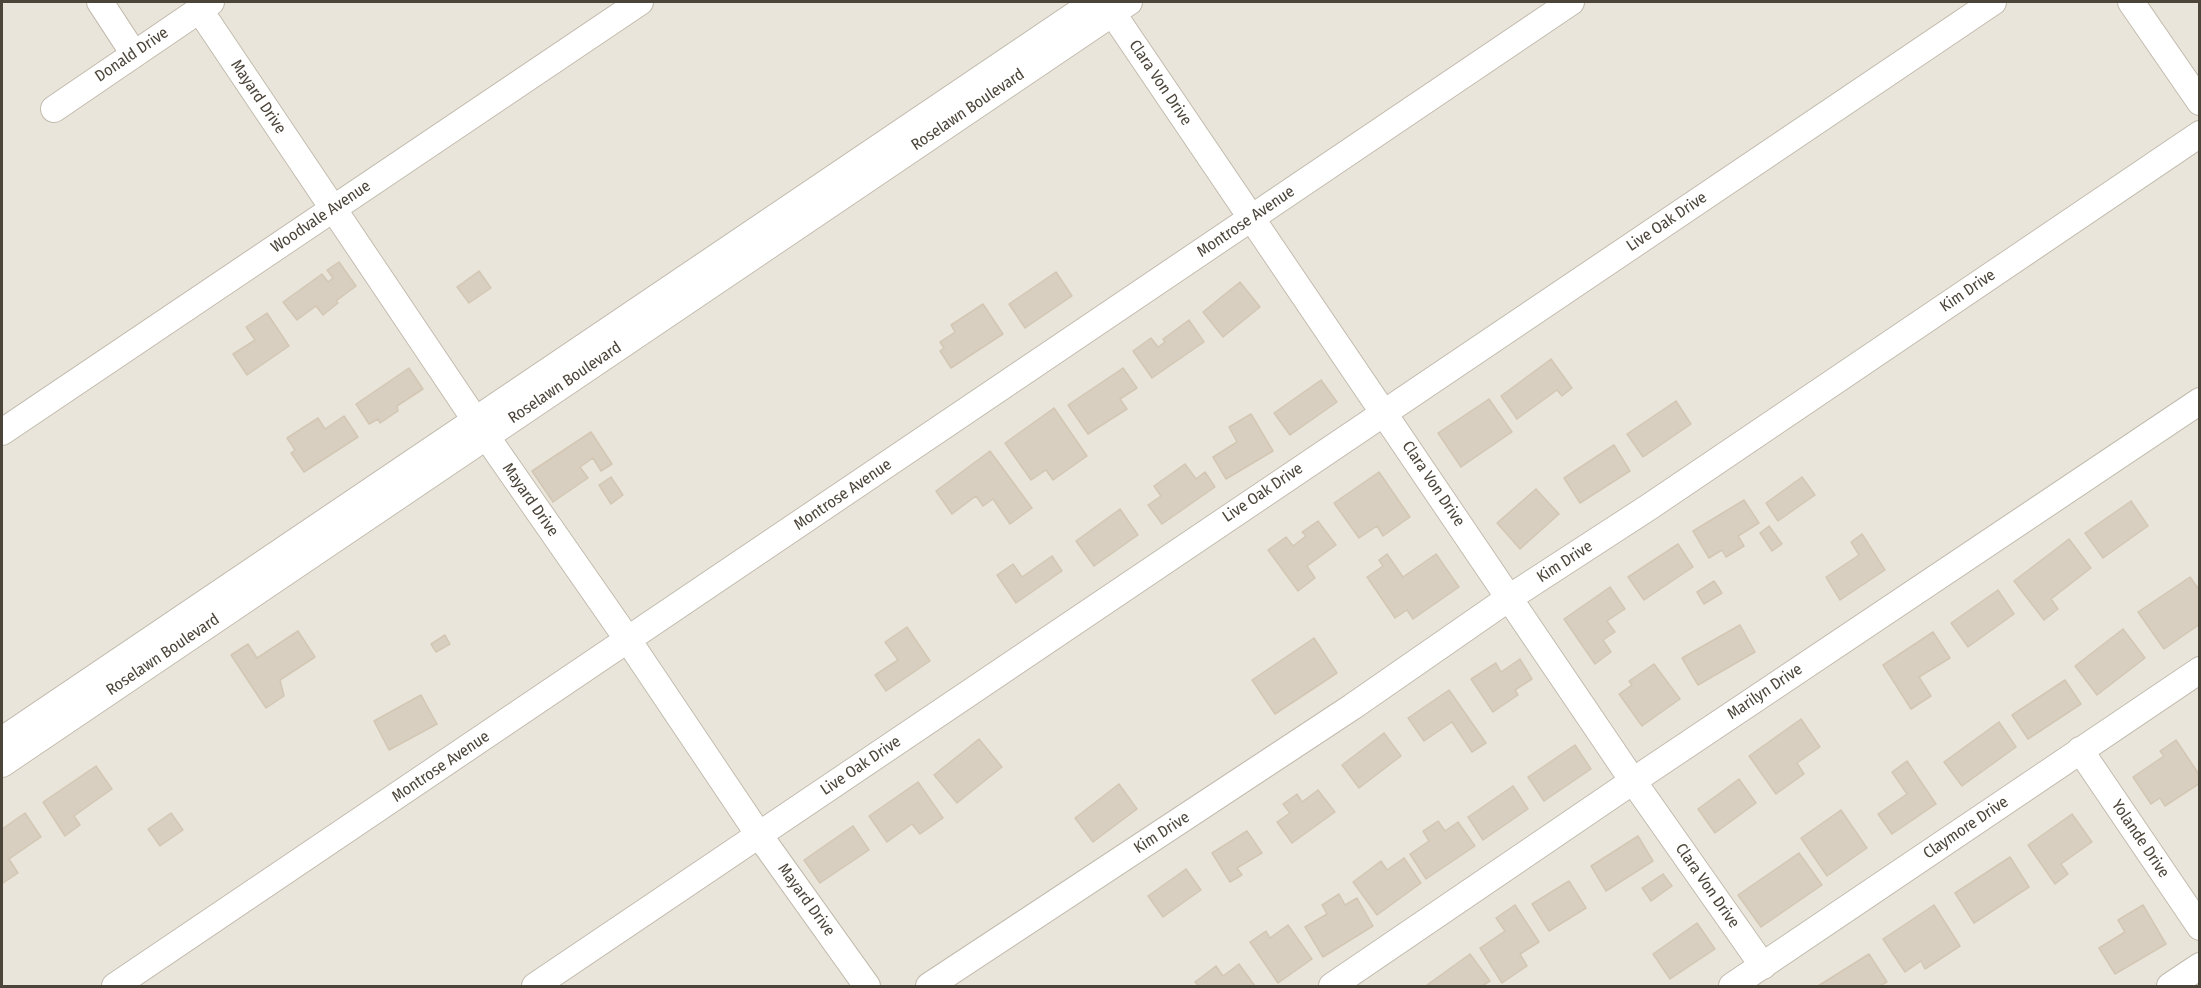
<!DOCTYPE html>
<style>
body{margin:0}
#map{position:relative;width:2201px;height:988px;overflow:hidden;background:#f6f3ec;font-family:"Fira Sans Condensed",sans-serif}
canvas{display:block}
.frame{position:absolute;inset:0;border:3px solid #4b4439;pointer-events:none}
</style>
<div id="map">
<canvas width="2201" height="988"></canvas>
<div class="frame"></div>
</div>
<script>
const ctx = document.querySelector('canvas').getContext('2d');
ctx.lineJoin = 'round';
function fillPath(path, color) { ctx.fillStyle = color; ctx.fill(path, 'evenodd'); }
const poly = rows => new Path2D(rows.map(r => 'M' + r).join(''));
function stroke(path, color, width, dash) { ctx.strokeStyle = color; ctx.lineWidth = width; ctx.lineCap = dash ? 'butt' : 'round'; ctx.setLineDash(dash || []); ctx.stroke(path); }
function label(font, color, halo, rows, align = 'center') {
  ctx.font = font + ' "Fira Sans Condensed",sans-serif'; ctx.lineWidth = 4.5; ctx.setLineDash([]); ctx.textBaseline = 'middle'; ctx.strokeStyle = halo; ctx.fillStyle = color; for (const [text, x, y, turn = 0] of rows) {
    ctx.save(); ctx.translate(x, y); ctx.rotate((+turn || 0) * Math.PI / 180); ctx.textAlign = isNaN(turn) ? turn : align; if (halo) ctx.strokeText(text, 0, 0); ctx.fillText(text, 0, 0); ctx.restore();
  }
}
fillPath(poly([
 [2,2,2199,2,2199,986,2,986]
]), '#eae5da');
const building = poly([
 [339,262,356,286,336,301,338,303,323,315,316,306,297,320,283,302,322,274,328,282,333,278,327,270,339,262],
 [479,271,491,288,469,303,457,287,479,271],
 [1056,272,1072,296,1025,328,1009,304,1056,272],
 [1240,282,1260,307,1223,337,1203,312,1240,282],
 [983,304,1003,334,951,368,940,351,944,348,940,342,955,332,951,325,983,304],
 [267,313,289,346,247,375,233,354,255,340,246,327,267,313],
 [1189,320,1204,342,1152,378,1133,351,1151,338,1158,347,1165,342,1163,339,1189,320],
 [1551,359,1572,388,1562,396,1557,390,1517,419,1501,396,1551,359],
 [409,368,423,389,397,406,398,411,380,423,378,419,369,424,356,404,409,368],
 [1123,368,1137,388,1120,399,1127,409,1088,434,1068,405,1123,368],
 [1321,380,1337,402,1290,435,1274,413,1321,380],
 [1489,399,1512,432,1461,467,1438,433,1489,399],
 [1676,401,1691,424,1643,457,1627,434,1676,401],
 [1054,408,1087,456,1053,480,1046,470,1031,480,1005,443,1054,408],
 [1251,414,1273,451,1226,479,1213,457,1237,442,1229,427,1251,414],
 [344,416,358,437,304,472,291,453,295,450,287,438,318,418,325,429,344,416],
 [591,432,612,464,601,471,593,458,580,467,588,478,553,502,532,471,591,432],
 [1614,445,1630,471,1580,503,1564,478,1614,445],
 [990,451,1032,508,1010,524,993,499,983,506,976,496,952,514,936,491,990,451],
 [1185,464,1196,479,1205,472,1215,487,1162,524,1148,505,1161,496,1154,486,1185,464],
 [1379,472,1410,517,1383,536,1377,526,1359,538,1334,503,1379,472],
 [611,477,623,495,611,504,599,485,611,477],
 [1802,477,1815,495,1778,521,1766,503,1802,477],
 [1536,489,1559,514,1520,549,1497,523,1536,489],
 [1744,500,1759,523,1738,536,1744,546,1726,557,1722,550,1709,558,1693,531,1744,500],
 [2131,501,2148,526,2103,558,2085,533,2131,501],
 [1120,509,1138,535,1094,566,1076,541,1120,509],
 [1318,521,1336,545,1307,566,1315,578,1298,591,1268,550,1286,537,1293,546,1306,536,1302,532,1318,521],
 [1769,526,1782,544,1772,551,1760,533,1769,526],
 [1862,534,1885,570,1840,600,1826,577,1859,555,1851,542,1862,534],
 [2069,539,2091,568,2051,599,2058,609,2044,620,2014,581,2069,539],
 [1678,544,1693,567,1644,600,1628,577,1678,544],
 [1387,554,1403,577,1436,554,1459,587,1413,619,1407,610,1395,618,1367,577,1383,566,1379,560,1387,554],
 [1052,556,1062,571,1016,603,997,575,1013,564,1022,577,1052,556],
 [2190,577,2200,591,2200,624,2164,649,2138,612,2190,577],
 [1714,581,1722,593,1704,604,1697,592,1714,581],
 [1610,587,1625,609,1607,621,1615,632,1603,640,1611,652,1595,664,1564,619,1610,587],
 [1998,590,2014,614,1968,647,1951,623,1998,590],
 [1740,625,1755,652,1698,685,1682,658,1740,625],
 [907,627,930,661,886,691,875,675,898,660,885,642,907,627],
 [2123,629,2145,658,2097,695,2075,666,2123,629],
 [298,631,315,657,280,680,284,696,266,708,231,655,248,644,257,658,298,631],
 [1933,632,1950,658,1919,677,1931,696,1911,709,1883,665,1933,632],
 [445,635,450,644,436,652,431,644,445,635],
 [1314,638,1337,673,1275,714,1252,680,1314,638],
 [1520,659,1532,679,1515,690,1518,695,1493,712,1471,679,1496,663,1501,672,1520,659],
 [1654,664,1680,699,1642,726,1619,694,1632,685,1629,681,1654,664],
 [2065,680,2081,704,2028,739,2012,715,2065,680],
 [1449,690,1486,743,1472,752,1452,722,1424,741,1408,718,1449,690],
 [421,695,437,724,389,750,374,721,421,695],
 [1801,719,1820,747,1797,763,1804,774,1776,794,1749,756,1801,719],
 [1999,722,2016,747,1962,786,1944,762,1999,722],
 [1384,733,1401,756,1359,788,1342,765,1384,733],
 [979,739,1002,767,957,803,934,775,979,739],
 [2176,740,2200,776,2200,783,2165,806,2160,798,2151,804,2133,777,2164,756,2160,751,2176,740],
 [1575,745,1591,769,1544,801,1528,777,1575,745],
 [1907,761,1936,804,1892,834,1878,814,1907,794,1892,772,1907,761],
 [96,766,112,789,74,816,80,825,65,836,43,802,96,766],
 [1739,779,1756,803,1715,833,1698,809,1739,779],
 [918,782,943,818,920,834,912,824,887,842,869,816,918,782],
 [1119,784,1137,809,1093,842,1075,818,1119,784],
 [1513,786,1528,809,1483,840,1468,817,1513,786],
 [1318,790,1335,812,1292,843,1277,822,1290,813,1283,804,1297,794,1302,802,1318,790],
 [1841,810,1867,848,1827,876,1801,838,1841,810],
 [25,813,41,837,9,859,18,873,3,883,2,880,2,829,25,813],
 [171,813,183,830,160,846,148,829,171,813],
 [2072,814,2092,842,2061,864,2068,874,2055,884,2028,845,2072,814],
 [1438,821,1445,831,1458,822,1475,846,1426,879,1410,854,1429,841,1423,831,1438,821],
 [853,826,869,850,820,883,804,860,853,826],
 [1247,831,1262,853,1237,868,1242,875,1230,882,1212,853,1247,831],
 [1638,836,1653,861,1606,891,1591,866,1638,836],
 [1799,853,1822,885,1761,927,1738,895,1799,853],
 [2010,857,2029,887,1974,923,1955,893,2010,857],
 [1404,858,1421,883,1377,915,1353,882,1381,861,1387,870,1404,858],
 [1186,869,1201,890,1163,917,1148,896,1186,869],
 [1663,874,1672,886,1651,901,1642,888,1663,874],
 [1569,881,1586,908,1549,931,1532,904,1569,881],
 [1339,894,1345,905,1357,898,1373,926,1323,957,1305,927,1327,914,1322,905,1339,894],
 [1515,905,1539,942,1520,954,1527,966,1502,983,1480,948,1505,931,1496,918,1515,905],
 [1934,905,1960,946,1925,969,1921,961,1905,972,1883,939,1934,905],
 [2143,905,2166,944,2115,974,2099,948,2125,932,2118,920,2143,905],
 [1697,923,1715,949,1670,979,1653,954,1697,923],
 [1288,925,1312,959,1278,983,1250,942,1266,931,1270,938,1288,925],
 [1470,954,1490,981,1482,986,1428,986,1427,985,1470,954],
 [1869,954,1887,982,1879,986,1818,986,1869,954],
 [1239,964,1255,986,1199,986,1195,982,1216,966,1223,976,1239,964]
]);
fillPath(building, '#d8cfc1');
stroke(building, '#d3c7b4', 1.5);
const minor = poly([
 [100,2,134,54],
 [1105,2,1633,781,1763,966],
 [2131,2,2200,102],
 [199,9,486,436,628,640,759,835,867,986],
 [54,109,211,2],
 [2,432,640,2],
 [2,740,1094,2],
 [2080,750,2200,927],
 [2,764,1129,2],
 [115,986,1571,2],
 [535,986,1993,2],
 [929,986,1352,707,1509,598,1649,507,2200,134],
 [1332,986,1633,781,2200,401],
 [1732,986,2200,670],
 [2170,986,2200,966]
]);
stroke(minor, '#c2bbae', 28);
stroke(minor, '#fff', 26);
label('16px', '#4b4439', '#fff', [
 ["Donald Drive",132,55,-34],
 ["Clara Von Drive",1160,83,56],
 ["Mayard Drive",258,97,56],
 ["Roselawn Boulevard",968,110,-34],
 ["Woodvale Avenue",321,217,-34],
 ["Montrose Avenue",1246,222,-34],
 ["Live Oak Drive",1667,222,-34],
 ["Kim Drive",1968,291,-34],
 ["Roselawn Boulevard",565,383,-34],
 ["Clara Von Drive",1433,484,56],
 ["Live Oak Drive",1263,493,-34],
 ["Montrose Avenue",843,495,-34],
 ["Mayard Drive",530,500,55],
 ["Kim Drive",1565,562,-33],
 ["Roselawn Boulevard",163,655,-34],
 ["Marilyn Drive",1765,692,-34],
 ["Live Oak Drive",861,766,-34],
 ["Montrose Avenue",441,767,-34],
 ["Claymore Drive",1966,828,-34],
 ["Kim Drive",1162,833,-33],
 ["Yolande Drive",2140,839,56],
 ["Clara Von Drive",1707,886,55],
 ["Mayard Drive",806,900,54]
]);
</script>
